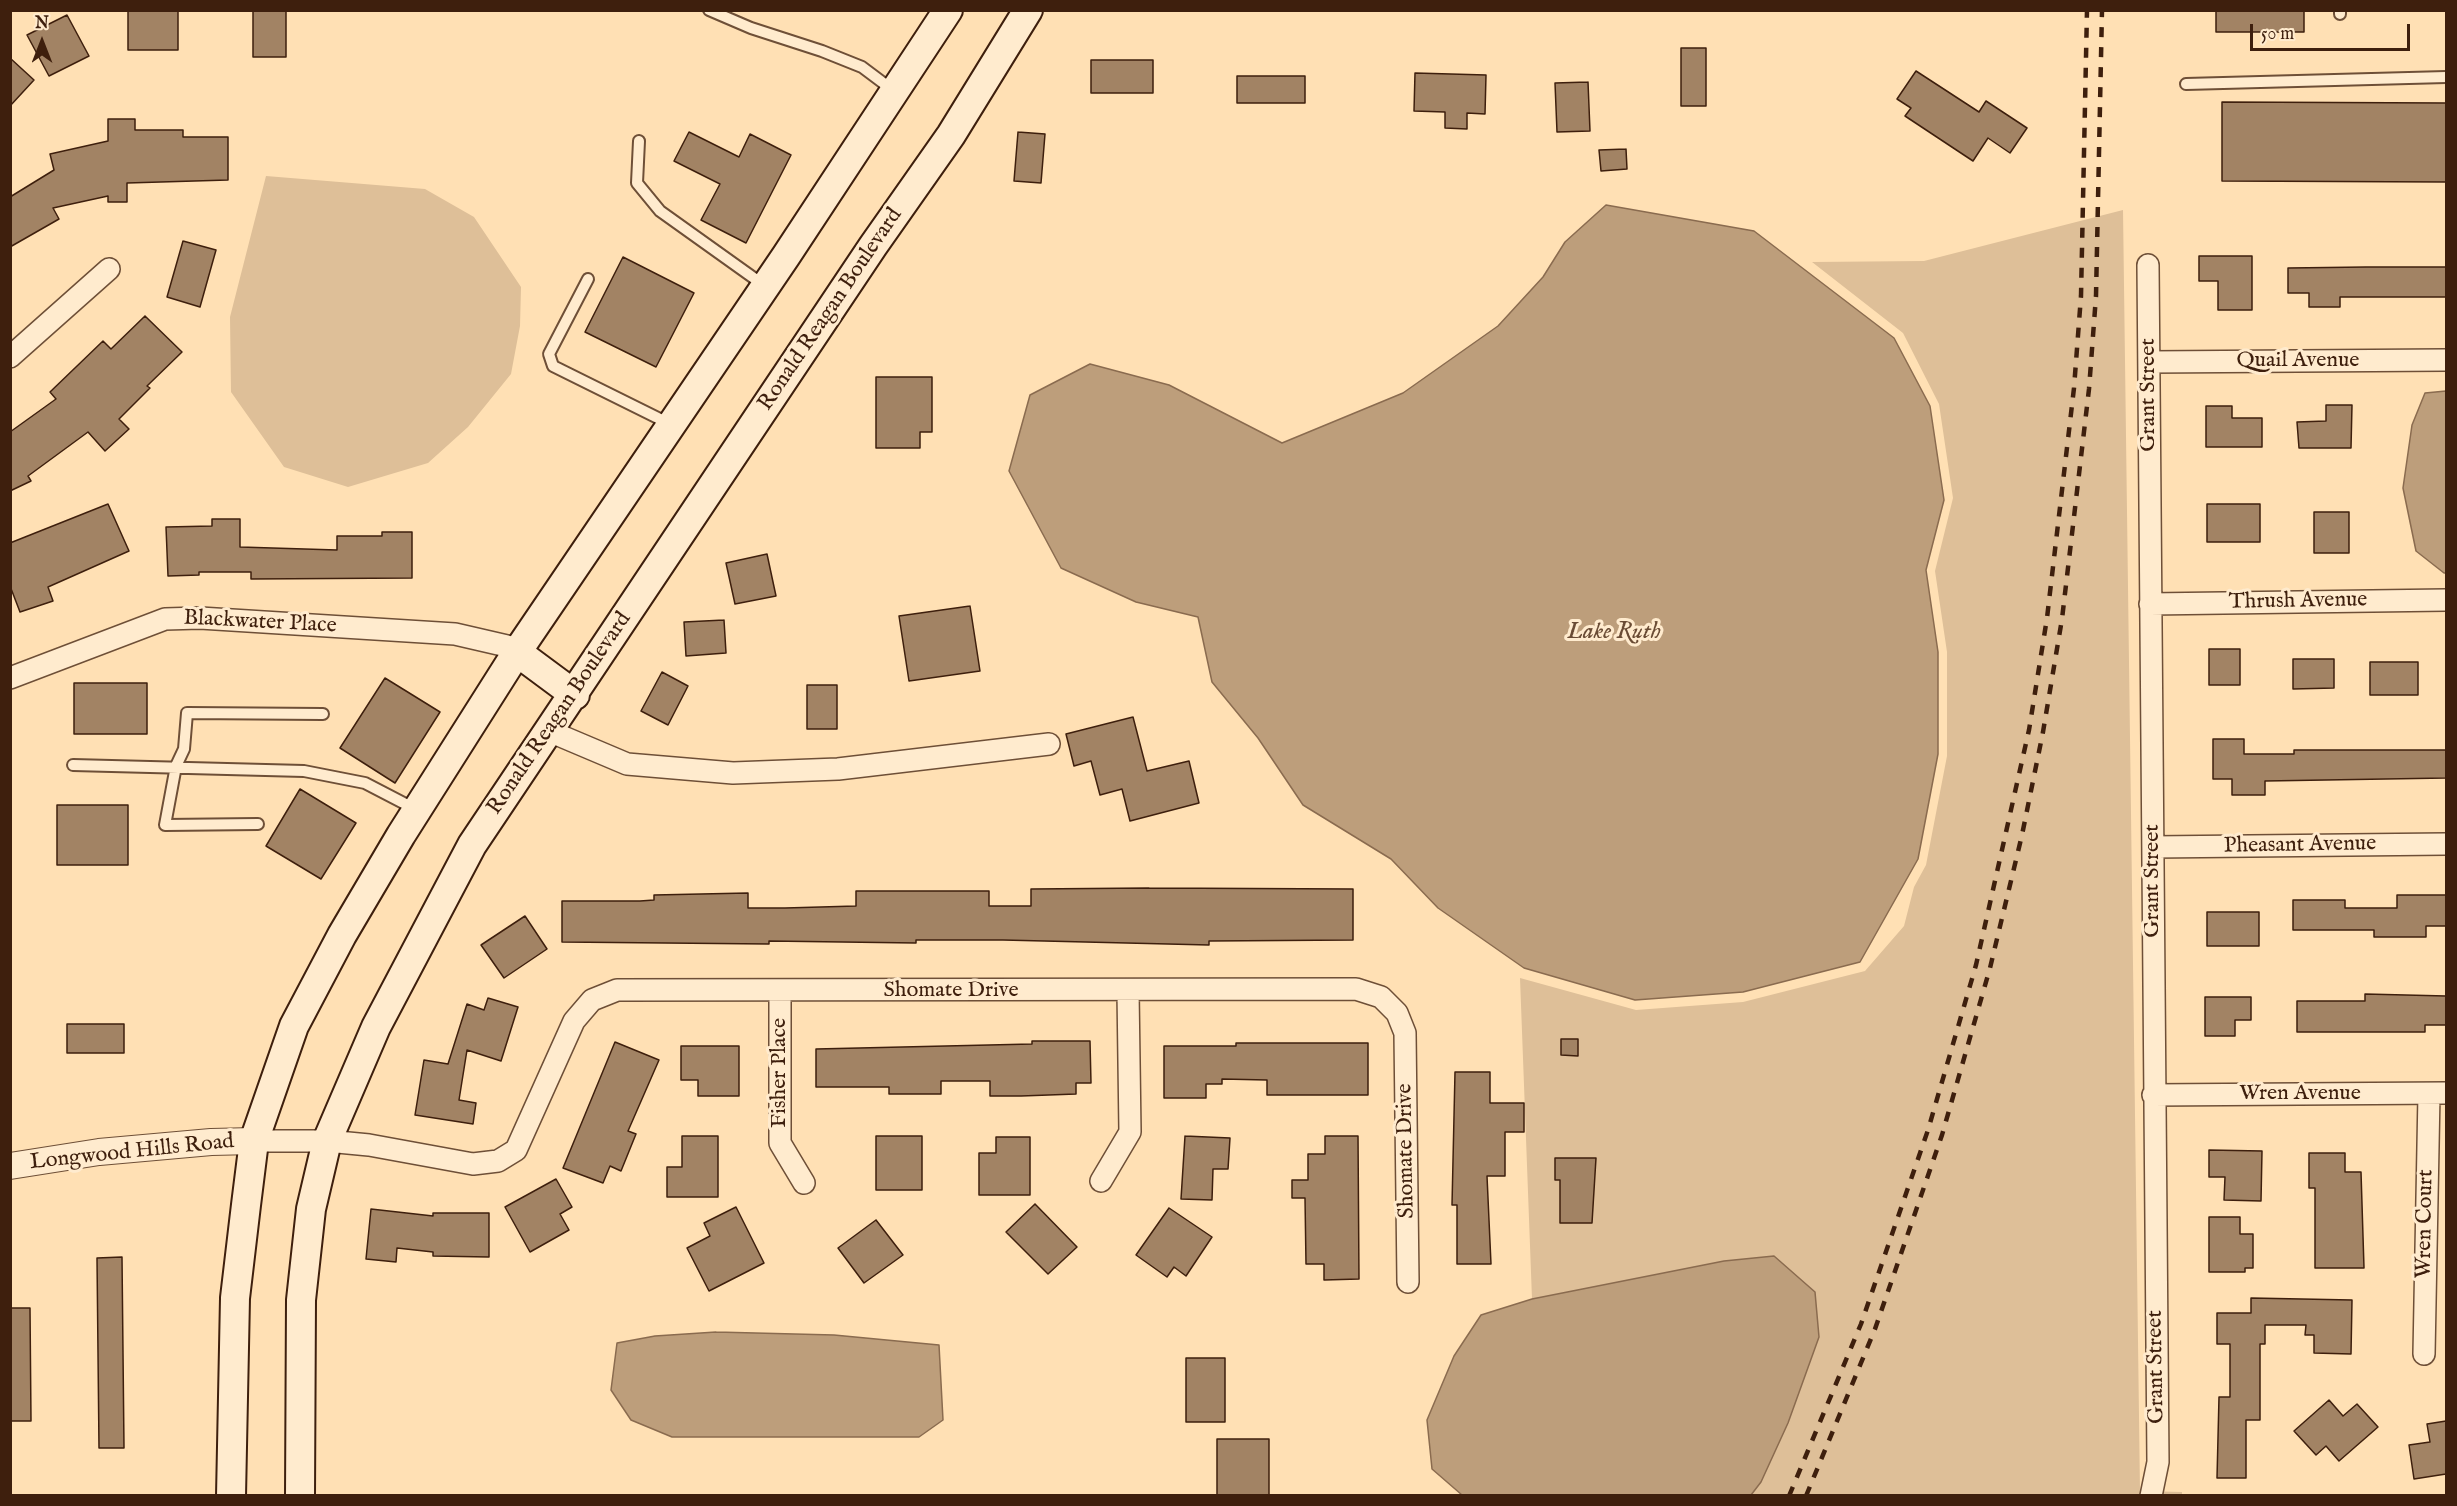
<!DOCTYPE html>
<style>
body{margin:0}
#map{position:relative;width:2457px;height:1506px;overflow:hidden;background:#ffe0b4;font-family:"IM FELL English",serif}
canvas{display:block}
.frame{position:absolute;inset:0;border:12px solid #3e1f0d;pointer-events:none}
.north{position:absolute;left:12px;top:12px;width:60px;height:60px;-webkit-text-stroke:4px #ffebce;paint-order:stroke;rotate:0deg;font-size:16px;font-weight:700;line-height:24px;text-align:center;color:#3e1f0d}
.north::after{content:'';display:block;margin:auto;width:21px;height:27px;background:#3e1f0d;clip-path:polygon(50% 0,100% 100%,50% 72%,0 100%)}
.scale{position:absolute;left:2250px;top:24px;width:160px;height:27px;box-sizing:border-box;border:3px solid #3e1f0d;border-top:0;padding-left:8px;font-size:18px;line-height:21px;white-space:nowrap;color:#3e1f0d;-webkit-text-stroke:4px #ffebce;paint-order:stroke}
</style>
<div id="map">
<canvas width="2457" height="1506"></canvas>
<div class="frame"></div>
<div class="north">N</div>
<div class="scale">50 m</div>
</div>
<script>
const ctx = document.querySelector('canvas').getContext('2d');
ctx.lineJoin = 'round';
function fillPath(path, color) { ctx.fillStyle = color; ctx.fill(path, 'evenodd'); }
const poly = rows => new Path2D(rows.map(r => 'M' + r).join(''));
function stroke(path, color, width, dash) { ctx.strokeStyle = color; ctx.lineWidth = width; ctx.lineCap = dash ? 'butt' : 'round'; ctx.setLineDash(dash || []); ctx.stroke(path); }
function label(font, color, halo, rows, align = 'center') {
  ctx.font = font + ' "IM FELL English",serif'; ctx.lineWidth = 6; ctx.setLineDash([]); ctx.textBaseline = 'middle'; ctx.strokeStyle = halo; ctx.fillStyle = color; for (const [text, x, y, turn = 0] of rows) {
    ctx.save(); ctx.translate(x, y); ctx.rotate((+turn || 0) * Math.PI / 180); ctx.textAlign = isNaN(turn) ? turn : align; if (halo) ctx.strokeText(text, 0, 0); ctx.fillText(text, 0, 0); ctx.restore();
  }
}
fillPath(poly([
 [266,176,425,189,474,217,521,287,520,326,511,374,468,427,428,463,348,487,284,467,231,392,230,317],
 [2123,210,2140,1491,2182,1492,2182,1495,1751,1495,1759,1483,1724,1261,1532,1299,1520,978,1636,1010,1743,1002,1865,971,1904,926,1914,887,1926,865,1947,756,1947,652,1935,571,1953,498,1939,404,1903,333,1812,262,1924,261]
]), '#debf98');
const water = poly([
 [1606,205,1754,231,1894,338,1930,406,1944,500,1926,570,1938,652,1938,754,1918,859,1860,962,1743,992,1635,1000,1524,968,1438,908,1391,859,1303,805,1258,738,1212,682,1198,617,1136,602,1061,568,1009,471,1030,395,1090,364,1169,385,1282,443,1403,393,1498,326,1543,277,1565,242,1606,205],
 [2446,391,2446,573,2444,573,2416,551,2403,488,2412,425,2425,393,2446,391],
 [1774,1256,1815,1292,1819,1337,1788,1423,1761,1482,1751,1495,1462,1495,1432,1469,1427,1420,1454,1356,1481,1315,1532,1299,1724,1261,1774,1256],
 [716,1332,834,1335,939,1345,943,1420,919,1437,672,1437,631,1420,611,1390,617,1343,655,1336,716,1332]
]);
fillPath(water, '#bd9e7b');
stroke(water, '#8a6b4f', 1.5);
const building = poly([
 [128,10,178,10,178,50,128,50,128,10],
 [253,10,286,10,286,57,253,57,253,10],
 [2216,10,2304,10,2304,32,2216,32,2216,10],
 [67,15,89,56,49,76,27,35,67,15],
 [1681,48,1706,48,1706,106,1681,106,1681,48],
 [10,58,34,80,10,106,10,58],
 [1091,60,1153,60,1153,93,1091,93,1091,60],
 [1916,71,1979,112,1986,101,2027,128,2010,153,1988,138,1973,161,1905,116,1911,108,1897,99,1916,71],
 [1415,73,1486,75,1485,114,1467,113,1467,129,1445,128,1445,112,1414,111,1415,73],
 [1237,76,1305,76,1305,103,1237,103,1237,76],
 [1588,82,1590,131,1557,132,1555,83,1588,82],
 [2222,102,2446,103,2446,182,2222,181,2222,102],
 [108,119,135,119,135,130,183,130,183,137,228,137,228,180,127,183,127,202,108,202,108,196,53,208,59,219,10,247,10,197,54,170,50,154,108,141,108,119],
 [689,132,739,157,750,134,791,155,746,243,701,220,720,184,674,161,689,132],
 [1018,132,1045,134,1041,183,1014,181,1018,132],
 [1626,149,1627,169,1601,171,1599,150,1626,149],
 [183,241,216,250,200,307,167,297,183,241],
 [2199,256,2252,256,2252,310,2218,310,2218,281,2199,281,2199,256],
 [623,257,694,293,656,367,585,332,623,257],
 [2366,267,2446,267,2446,297,2340,297,2340,307,2309,307,2309,293,2288,293,2288,268,2366,267],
 [145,316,182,352,147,386,150,388,119,419,129,429,105,451,88,432,28,476,31,481,10,491,10,432,56,399,50,392,103,341,111,349,145,316],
 [876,377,932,377,932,432,920,432,920,448,876,448,876,377],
 [2326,405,2352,405,2351,448,2299,448,2297,422,2326,421,2326,405],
 [2206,406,2232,406,2232,418,2262,418,2262,447,2206,447,2206,406],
 [108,504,129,551,48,587,53,601,20,612,10,586,10,543,108,504],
 [2207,504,2260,504,2260,542,2207,542,2207,504],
 [2314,512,2349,512,2349,553,2314,553,2314,512],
 [212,519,240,519,240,547,337,550,337,536,382,536,382,532,412,532,412,578,251,579,251,572,199,572,199,575,168,576,166,527,212,526,212,519],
 [767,554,776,596,735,604,726,563,767,554],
 [970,606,980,671,909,681,899,616,970,606],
 [724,620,726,653,686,656,684,622,724,620],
 [2209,649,2240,649,2240,685,2209,685,2209,649],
 [2293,659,2334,659,2334,688,2293,689,2293,659],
 [2370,662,2418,662,2418,695,2370,695,2370,662],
 [662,672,688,686,668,725,641,711,662,672],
 [385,678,440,712,395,783,340,748,385,678],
 [74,683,147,683,147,734,74,734,74,683],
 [807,685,837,685,837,729,807,729,807,685],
 [1133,717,1147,771,1189,761,1199,803,1130,821,1122,789,1100,795,1091,761,1074,766,1066,734,1133,717],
 [2213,739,2244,739,2244,754,2294,754,2294,750,2446,750,2446,778,2265,781,2265,795,2232,795,2232,779,2213,779,2213,739],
 [300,789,356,823,321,879,266,846,300,789],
 [57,805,128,805,128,865,57,865,57,805],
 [1149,888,1353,889,1353,940,1209,941,1209,945,1003,940,916,940,916,943,769,941,769,944,562,942,562,901,640,901,654,900,654,895,748,893,748,908,785,908,856,906,856,891,989,891,989,906,1031,906,1031,889,1149,888],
 [2397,895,2446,895,2446,926,2426,926,2426,937,2374,937,2374,930,2293,930,2293,900,2345,900,2345,908,2397,908,2397,895],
 [2207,912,2259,912,2259,946,2207,946,2207,912],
 [525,916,547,949,504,978,481,945,525,916],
 [2365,994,2446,996,2446,1025,2425,1025,2425,1032,2297,1032,2297,1001,2365,1001,2365,994],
 [2205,997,2251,997,2251,1020,2235,1020,2235,1036,2205,1036,2205,997],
 [488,998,518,1007,501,1061,467,1050,459,1100,476,1103,473,1124,415,1115,424,1060,448,1064,467,1004,484,1010,488,998],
 [67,1024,124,1024,124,1053,67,1053,67,1024],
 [1561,1039,1578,1039,1578,1056,1561,1055,1561,1039],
 [1032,1041,1090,1041,1091,1083,1076,1083,1076,1094,1021,1096,990,1096,990,1081,941,1081,941,1094,889,1094,889,1087,816,1087,816,1049,1032,1044,1032,1041],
 [615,1042,659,1060,628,1131,636,1134,621,1171,610,1166,603,1183,563,1168,615,1042],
 [1236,1043,1368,1043,1368,1095,1267,1095,1267,1080,1222,1079,1222,1084,1206,1084,1206,1098,1164,1098,1164,1046,1236,1046,1236,1043],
 [681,1046,739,1046,739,1096,698,1096,698,1080,681,1080,681,1046],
 [1455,1072,1490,1072,1490,1103,1524,1103,1524,1132,1505,1132,1505,1176,1487,1176,1491,1264,1457,1264,1457,1205,1452,1205,1455,1072],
 [682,1136,718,1136,718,1197,667,1197,667,1167,682,1167,682,1136],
 [876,1136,922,1136,922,1190,876,1190,876,1136],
 [1185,1136,1230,1138,1228,1169,1213,1169,1212,1200,1181,1199,1185,1136],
 [1325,1136,1358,1136,1359,1279,1324,1280,1324,1264,1306,1264,1305,1198,1292,1198,1292,1180,1308,1180,1308,1154,1325,1154,1325,1136],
 [996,1137,1030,1137,1030,1195,979,1195,979,1153,996,1153,996,1137],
 [2209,1150,2262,1151,2261,1201,2224,1200,2225,1177,2209,1177,2209,1150],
 [2309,1153,2345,1153,2345,1172,2361,1172,2364,1268,2315,1268,2315,1188,2309,1188,2309,1153],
 [1555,1158,1596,1158,1592,1223,1560,1223,1560,1180,1555,1180,1555,1158],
 [556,1179,572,1207,560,1214,569,1230,530,1252,505,1207,556,1179],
 [1035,1204,1077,1247,1048,1274,1006,1232,1035,1204],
 [736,1207,764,1263,709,1291,687,1248,710,1236,704,1223,736,1207],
 [1169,1208,1212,1237,1186,1276,1174,1267,1167,1277,1136,1255,1169,1208],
 [371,1209,433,1216,433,1213,489,1213,489,1257,433,1256,433,1252,397,1248,396,1262,366,1259,371,1209],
 [2209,1217,2240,1217,2240,1234,2253,1234,2253,1268,2245,1268,2245,1272,2209,1272,2209,1217],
 [876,1220,903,1255,864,1283,838,1248,876,1220],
 [122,1257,124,1448,99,1448,97,1258,122,1257],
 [2251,1298,2352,1300,2351,1354,2314,1353,2314,1335,2305,1335,2306,1325,2265,1325,2265,1344,2260,1344,2260,1420,2246,1420,2246,1478,2217,1478,2219,1397,2230,1397,2230,1344,2217,1344,2217,1313,2251,1313,2251,1298],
 [10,1308,30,1308,31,1421,10,1421,10,1308],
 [1186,1358,1225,1358,1225,1422,1186,1422,1186,1358],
 [2329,1400,2343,1416,2357,1404,2378,1427,2339,1461,2326,1446,2316,1455,2294,1431,2329,1400],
 [2446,1421,2446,1474,2414,1479,2409,1445,2430,1442,2427,1424,2446,1421],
 [1217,1439,1269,1439,1269,1496,1217,1496,1217,1439]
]);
fillPath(building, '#a28364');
stroke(building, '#3e1f0d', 1.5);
const service = poly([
 [709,10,751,28,822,51,862,67,894,91],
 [2340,10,2340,14],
 [2186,84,2446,77],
 [639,141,637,183,660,211,765,286],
 [588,279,549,354,553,366,670,424],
 [73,765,304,771,365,783,417,810],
 [258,824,165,825,176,766,184,749,187,713,323,714]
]);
const minor = poly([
 [2148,265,2158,1462,2151,1496],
 [10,357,109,269],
 [2150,362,2446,360],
 [2150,604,2446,600],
 [10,678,165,619,200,618,455,634,507,646,517,652],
 [549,731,627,764,733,773,838,769,1049,744],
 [2153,847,2446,844],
 [780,991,780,1143,804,1183],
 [2153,1095,2446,1093],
 [254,1141,327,1141,369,1145,473,1164,498,1161,516,1150,574,1021,592,1000,617,990,1356,989,1381,997,1397,1013,1405,1033,1408,1282],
 [1101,1181,1130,1132,1128,991],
 [2424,1354,2429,1094]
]);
const tertiary = poly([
 [10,1166,99,1152,211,1142,254,1141]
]);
const secondary = poly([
 [517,652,575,695],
 [231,1496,235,1298,246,1205,254,1141,294,1026,342,935,401,835,517,652,786,256,948,10],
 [300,1496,301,1300,311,1209,327,1141,376,1027,472,845,873,246,951,135,1028,10]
]);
stroke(service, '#6e4f37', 14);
stroke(minor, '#6e4f37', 24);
stroke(tertiary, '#6e4f37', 28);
stroke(secondary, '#3e1f0d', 32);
stroke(service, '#ffebce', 10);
stroke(minor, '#ffebce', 21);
stroke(tertiary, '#ffebce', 26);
stroke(secondary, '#ffebce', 28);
stroke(poly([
 [1789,1496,1861,1324,1928,1130,1976,965,2029,730,2047,618,2074,388,2081,296,2087,10],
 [1806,1496,1875,1329,1942,1135,1990,968,2022,835,2043,732,2062,619,2089,389,2096,296,2102,10]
]), '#3e1f0d', 4.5, [10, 10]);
label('22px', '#3e1f0d', '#ffebce', [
 ["Ronald Reagan Boulevard",831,310,-56],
 ["Quail Avenue",2298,361],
 ["Grant Street",2149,395,-90],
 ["Thrush Avenue",2298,602,-1],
 ["Blackwater Place",260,623,3],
 ["Ronald Reagan Boulevard",560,714,-56],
 ["Pheasant Avenue",2300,846,-1],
 ["Grant Street",2153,881,-90],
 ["Shomate Drive",951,991],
 ["Fisher Place",780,1073,-90],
 ["Wren Avenue",2300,1094],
 ["Shomate Drive",1407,1151,-91],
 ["Longwood Hills Road",132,1153,-6],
 ["Wren Court",2426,1224,-89],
 ["Grant Street",2157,1367,-91]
]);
label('italic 24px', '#6a4b34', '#ffebce', [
 ["Lake Ruth",1614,633]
]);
</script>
